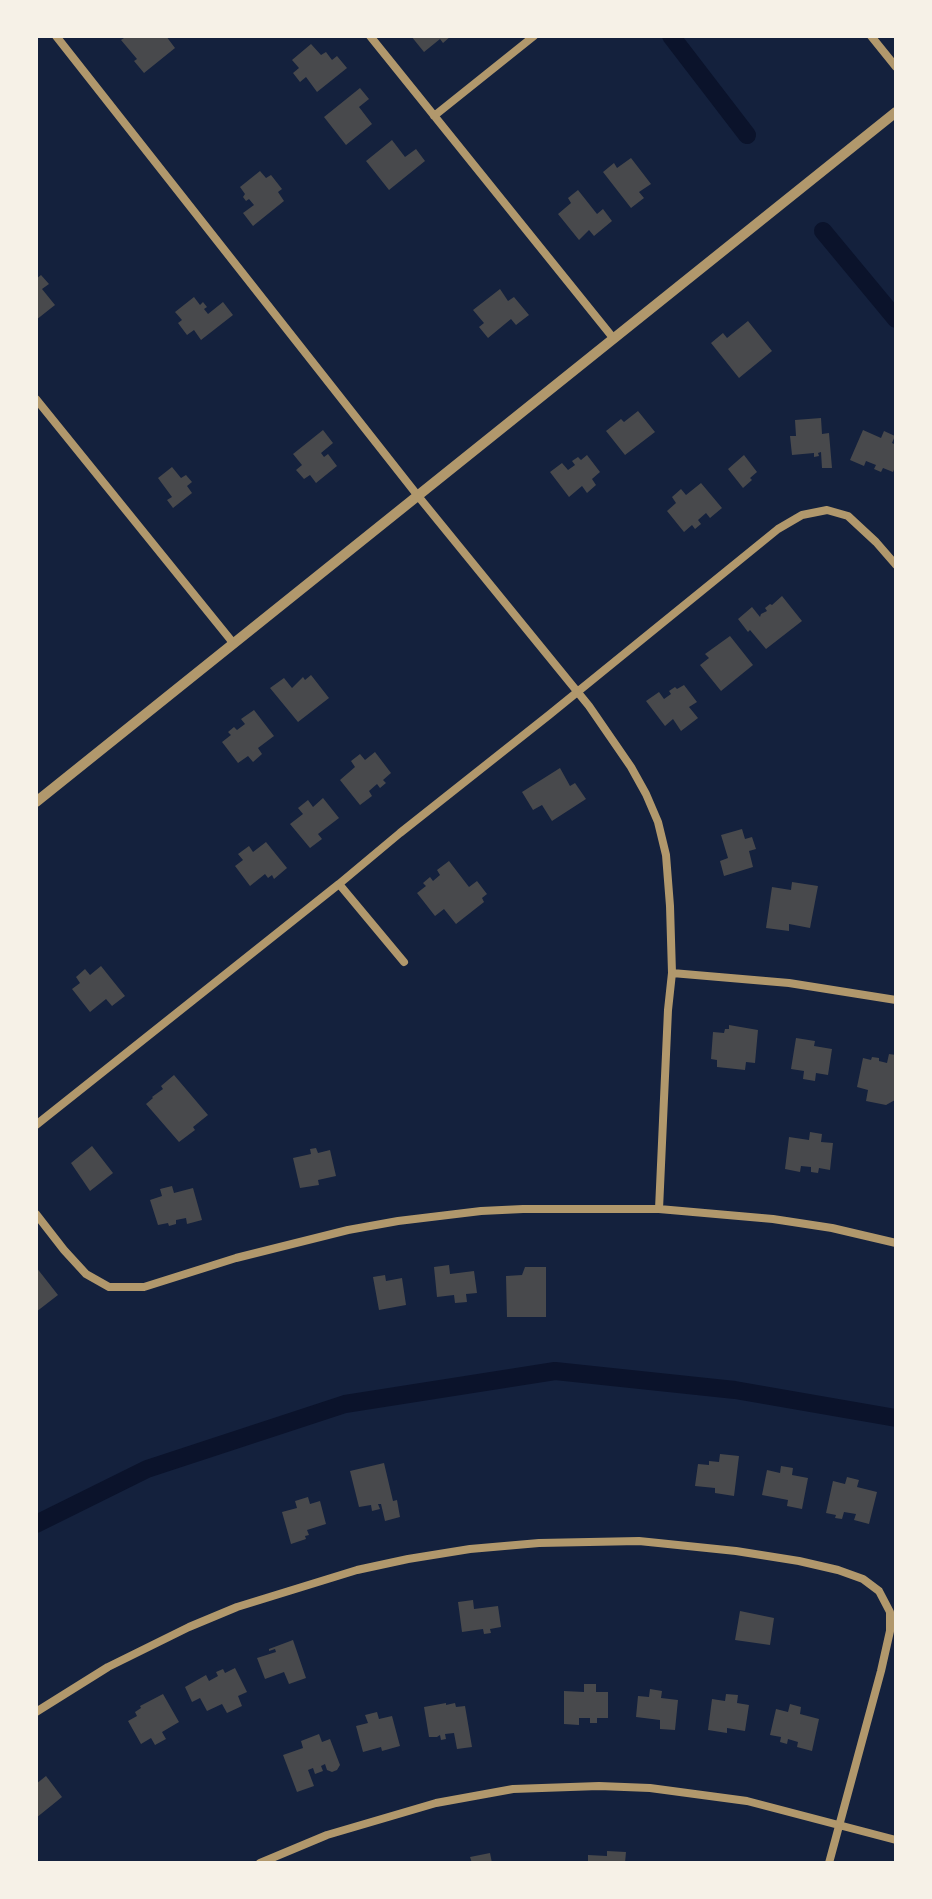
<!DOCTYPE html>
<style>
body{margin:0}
#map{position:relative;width:932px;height:1899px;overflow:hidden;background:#14213d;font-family:Arial,sans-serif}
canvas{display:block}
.frame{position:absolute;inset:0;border:38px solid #f6f1e7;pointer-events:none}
</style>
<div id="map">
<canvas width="932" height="1899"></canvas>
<div class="frame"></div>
</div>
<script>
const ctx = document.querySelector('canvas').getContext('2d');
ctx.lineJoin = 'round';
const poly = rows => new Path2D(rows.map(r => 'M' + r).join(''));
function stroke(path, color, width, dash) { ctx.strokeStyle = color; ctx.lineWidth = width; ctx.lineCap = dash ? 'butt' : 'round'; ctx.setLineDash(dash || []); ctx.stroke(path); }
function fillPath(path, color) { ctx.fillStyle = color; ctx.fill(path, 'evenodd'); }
stroke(poly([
 [671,36,747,135],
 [823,231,896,319],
 [36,1524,147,1469,345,1404,555,1371,735,1390,896,1418]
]), '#0b132b', 18);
fillPath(poly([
 [127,36,166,36,175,48,144,73,134,61,137,59,121,40],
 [411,36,451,36,443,43,440,39,424,52],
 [311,44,321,55,326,52,332,60,337,56,347,68,317,92,306,77,300,82,293,73,299,68,292,60],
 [360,88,369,99,359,107,372,124,346,145,324,117],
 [392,140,405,157,416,149,425,161,389,190,366,161],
 [631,158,651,184,639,192,644,198,631,208,603,172,614,163,617,168],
 [260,171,266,178,271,175,282,189,278,192,284,201,253,226,243,213,254,205,249,199,246,201,243,197,245,194,240,187],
 [578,190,597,214,603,209,612,221,594,236,589,230,579,240,558,214,571,203,568,198],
 [41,275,49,284,42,289,55,305,36,320,36,279],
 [500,289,508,301,514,297,529,315,516,325,511,319,488,338,479,327,484,323,473,310],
 [194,297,200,305,203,302,207,307,204,309,208,314,223,302,233,315,201,340,194,330,187,335,178,323,182,320,175,312],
 [748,321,772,351,739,378,711,343,723,333,727,338],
 [638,411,655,432,625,455,606,431,621,419,624,422],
 [821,418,822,434,829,433,832,468,822,468,821,452,818,453,819,456,814,457,814,453,792,455,790,436,796,436,795,420],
 [323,430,333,443,321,453,324,457,328,454,337,466,316,483,310,475,304,479,296,470,302,465,293,454],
 [863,430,881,438,884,431,895,436,892,443,896,445,896,465,893,472,883,468,881,472,874,469,876,465,866,461,864,466,850,460],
 [587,455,600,472,592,479,596,485,587,493,582,486,569,497,550,472,562,463,568,470,575,465,572,461,578,457,581,460],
 [744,455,757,472,750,478,752,480,743,488,728,469],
 [172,467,181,478,186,475,192,482,187,486,192,493,173,508,167,500,172,497,158,478],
 [701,483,722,508,710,518,706,513,698,520,701,524,695,529,692,525,684,532,667,511,676,503,672,497,681,489,686,495],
 [782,596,802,621,766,649,750,630,748,632,738,619,752,607,760,617,761,614,767,611,765,608,770,604,772,605],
 [730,636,753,665,721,691,700,665,709,658,705,654],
 [311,675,329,698,298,722,270,688,284,678,292,688,303,677,305,680],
 [684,685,697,702,689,707,698,718,681,731,673,719,665,726,646,701,659,692,664,699,671,694,669,691,675,687,677,689],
 [254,710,274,736,258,748,262,754,253,762,248,756,238,763,222,742,231,735,228,732,234,727,237,730,245,724,241,719],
 [375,752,391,773,383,780,386,783,380,788,377,784,369,791,372,796,360,805,340,780,355,767,351,761,360,754,365,760],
 [560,768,570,786,575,783,586,799,552,821,542,805,533,810,522,792],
 [323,798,339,818,318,834,322,839,310,848,290,824,303,814,298,808,308,800,313,807],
 [742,829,745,839,752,837,756,849,749,851,753,867,724,876,720,861,728,858,721,835],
 [266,842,287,868,274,879,272,875,268,878,265,874,250,886,235,866,243,860,238,854,249,846,253,852],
 [449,861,469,887,477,881,487,894,482,898,484,902,456,924,444,909,435,916,417,893,426,886,423,883,430,877,433,881,440,875,437,870],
 [792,882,818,886,810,928,789,924,789,931,766,928,772,887,791,890],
 [101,966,125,996,112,1006,106,999,90,1012,72,989,80,983,76,977,85,969,90,975],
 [729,1025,758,1030,755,1063,746,1062,745,1070,717,1067,717,1060,711,1059,713,1032,724,1033,725,1029,729,1029],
 [796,1038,815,1041,814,1046,832,1049,828,1075,816,1073,815,1081,803,1079,804,1071,791,1069],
 [889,1054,896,1055,895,1100,886,1105,866,1101,868,1090,857,1087,863,1058,871,1060,872,1057,879,1058,879,1061,887,1063],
 [174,1075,208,1115,193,1127,195,1130,179,1142,146,1104,153,1098,152,1097,163,1089,161,1086],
 [810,1132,822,1134,821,1142,833,1143,830,1170,819,1168,818,1173,811,1172,811,1167,801,1166,800,1172,785,1169,789,1137,809,1140],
 [92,1146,113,1173,90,1191,71,1163],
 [316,1148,318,1153,330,1150,336,1176,318,1180,319,1185,300,1188,293,1158,311,1154,310,1149],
 [172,1186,174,1193,193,1188,202,1220,187,1224,186,1218,176,1220,176,1224,169,1226,168,1223,158,1225,150,1200,162,1196,160,1189],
 [449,1265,450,1274,474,1271,477,1293,466,1294,467,1302,455,1303,454,1295,437,1297,434,1267],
 [36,1267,58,1295,36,1312],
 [525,1267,546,1267,546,1317,507,1317,506,1276,522,1275],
 [385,1275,386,1281,402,1278,406,1305,379,1310,373,1277],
 [720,1454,739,1456,734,1496,715,1493,715,1488,695,1486,698,1464,709,1465,709,1461,719,1462],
 [384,1463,393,1501,397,1500,400,1517,385,1521,381,1504,378,1504,380,1509,372,1511,371,1505,359,1507,350,1471],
 [781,1466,793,1468,792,1475,808,1478,802,1509,787,1506,788,1500,762,1495,767,1470,780,1473],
 [847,1477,859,1480,857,1487,877,1492,869,1524,854,1520,856,1514,844,1512,842,1519,835,1518,836,1515,826,1513,833,1481,845,1484],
 [308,1497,310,1504,320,1501,326,1524,307,1530,309,1535,305,1536,306,1539,291,1544,282,1512,297,1508,295,1501],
 [473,1600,474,1609,498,1606,501,1627,490,1629,491,1633,484,1634,483,1629,462,1632,458,1602],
 [740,1611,774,1618,770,1645,735,1640],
 [293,1640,306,1678,289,1684,284,1672,265,1679,257,1658,276,1652,275,1649,269,1651,269,1649],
 [235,1668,247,1692,238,1696,242,1706,227,1713,222,1704,207,1711,200,1698,192,1702,185,1687,206,1675,209,1681,218,1676,216,1672,223,1669,225,1673],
 [584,1684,596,1684,596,1692,608,1692,608,1718,597,1718,597,1723,590,1723,590,1718,579,1718,579,1725,564,1724,564,1691,584,1692],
 [650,1689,662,1691,661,1698,678,1700,675,1730,660,1729,660,1720,636,1717,638,1696,649,1697],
 [163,1694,179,1722,162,1732,166,1739,155,1745,151,1738,141,1744,128,1721,137,1716,135,1712,141,1708,140,1706],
 [726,1694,738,1695,737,1703,749,1705,745,1731,727,1728,727,1733,708,1730,712,1699,725,1701],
 [446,1703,446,1705,455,1703,456,1707,465,1706,472,1747,457,1749,454,1733,445,1734,446,1739,441,1740,440,1735,437,1737,429,1737,424,1707],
 [790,1704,801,1707,800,1714,819,1719,812,1751,797,1747,798,1742,788,1739,787,1744,780,1742,781,1737,770,1735,776,1709,788,1712],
 [377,1712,379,1719,392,1716,400,1746,382,1751,381,1747,363,1752,356,1726,368,1723,365,1715],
 [319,1734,322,1742,330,1739,340,1765,337,1770,332,1772,327,1770,325,1764,321,1766,323,1771,315,1774,313,1768,308,1770,314,1786,297,1792,283,1755,303,1748,301,1741],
 [46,1776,62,1797,36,1818,36,1784],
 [607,1851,626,1852,625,1863,588,1863,588,1855,607,1856],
 [490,1853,492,1863,472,1863,470,1857]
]), '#48494c');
stroke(poly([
 [56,36,418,496,589,706,631,767,646,794,658,822,666,855,670,906,672,973,668,1010,659,1209],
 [370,36,614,339],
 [871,36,896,67],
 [434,116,534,36],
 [36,399,234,644],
 [339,884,404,962],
 [672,973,789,983,896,1000],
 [36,1125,339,884,400,833,549,715,778,529,802,515,827,510,848,516,876,542,896,565],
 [36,1214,64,1250,86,1274,109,1287,144,1287,236,1258,348,1230,398,1221,481,1211,523,1209,659,1209,773,1219,832,1228,896,1243],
 [36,1712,108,1667,189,1627,237,1607,357,1570,408,1559,470,1549,539,1543,639,1541,736,1551,799,1561,838,1570,863,1579,879,1591,890,1612,890,1631,881,1671,829,1863],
 [260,1863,327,1835,436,1803,513,1789,599,1786,650,1788,747,1801,896,1840]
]), '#b1986c', 8);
stroke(poly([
 [36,802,896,112]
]), '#b1986c', 10);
</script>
